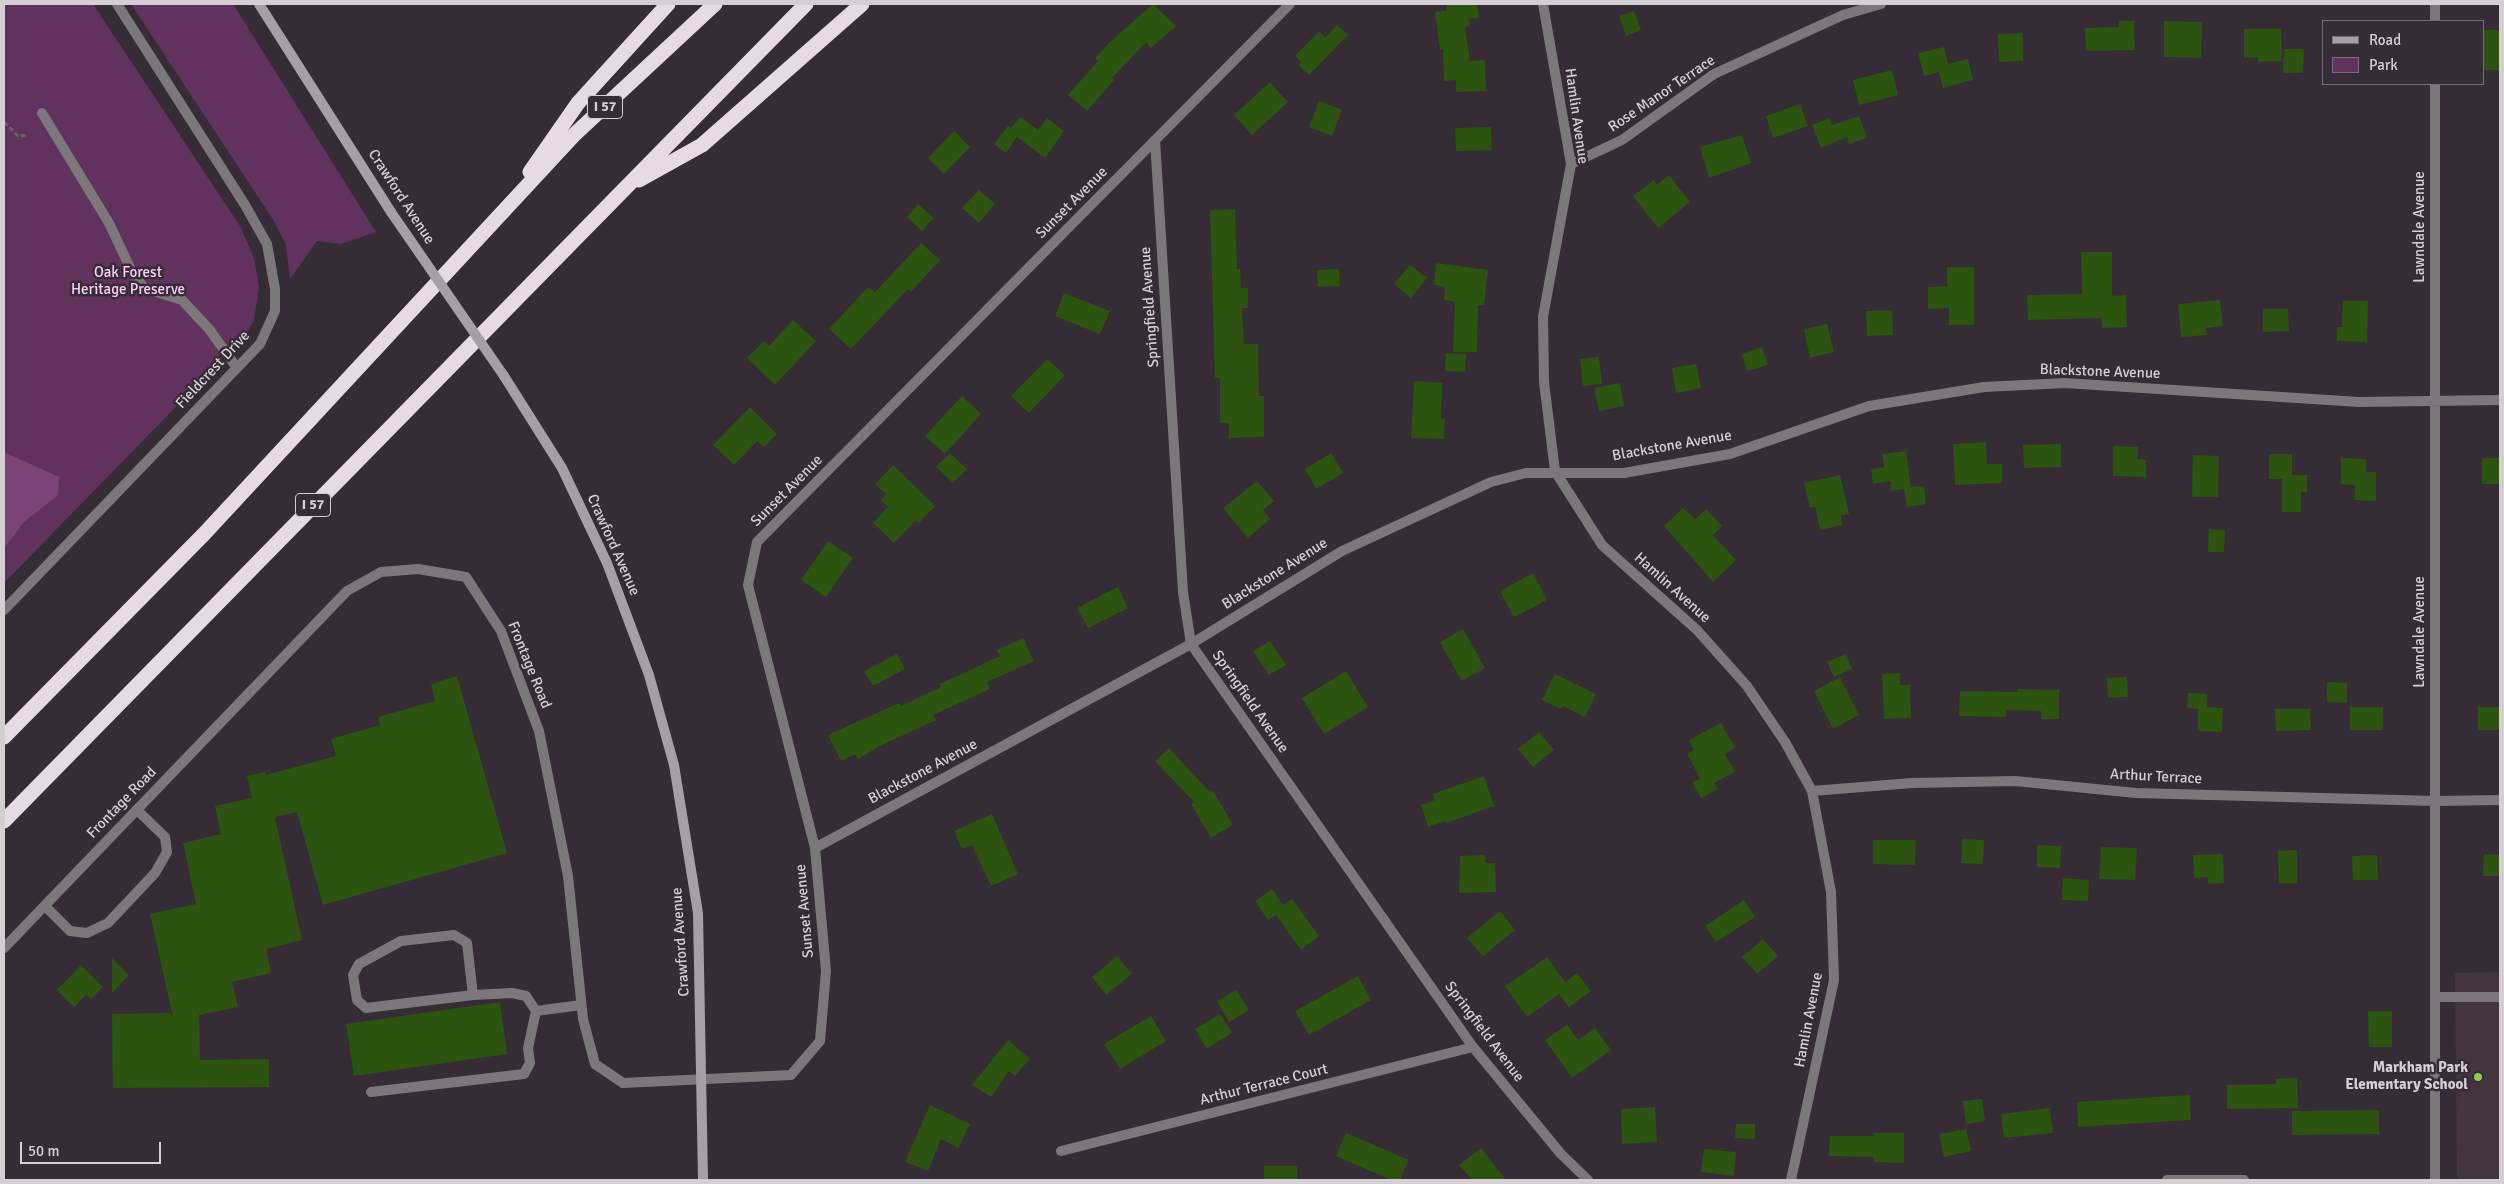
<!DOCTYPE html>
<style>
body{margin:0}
#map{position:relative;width:2504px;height:1184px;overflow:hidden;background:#362c35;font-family:Signika,sans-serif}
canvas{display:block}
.frame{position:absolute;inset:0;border:5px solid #d5cfd4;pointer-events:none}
.legend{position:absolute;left:2322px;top:20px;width:162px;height:65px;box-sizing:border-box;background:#362c35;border:1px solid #766d75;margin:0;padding:6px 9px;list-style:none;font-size:15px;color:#d5cfd4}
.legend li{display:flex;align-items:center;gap:10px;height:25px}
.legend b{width:25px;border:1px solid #766d75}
.scale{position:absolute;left:20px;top:1142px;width:141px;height:22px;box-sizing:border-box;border:2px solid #d5cfd4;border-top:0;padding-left:6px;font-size:15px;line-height:18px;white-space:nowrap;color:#d5cfd4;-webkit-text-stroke:4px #362c35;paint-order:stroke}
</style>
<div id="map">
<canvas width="2504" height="1184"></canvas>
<div class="frame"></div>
<ul class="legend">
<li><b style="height:6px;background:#a79fa6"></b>Road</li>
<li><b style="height:14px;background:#61325d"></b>Park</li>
</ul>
<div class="scale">50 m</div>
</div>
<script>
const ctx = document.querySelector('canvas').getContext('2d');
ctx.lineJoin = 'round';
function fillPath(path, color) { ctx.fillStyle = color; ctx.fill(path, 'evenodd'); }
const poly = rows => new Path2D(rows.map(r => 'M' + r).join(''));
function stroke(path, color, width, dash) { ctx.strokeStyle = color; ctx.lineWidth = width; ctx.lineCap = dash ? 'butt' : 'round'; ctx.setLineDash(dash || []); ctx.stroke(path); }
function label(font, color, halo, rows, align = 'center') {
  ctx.font = font + ' Signika,sans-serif'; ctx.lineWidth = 5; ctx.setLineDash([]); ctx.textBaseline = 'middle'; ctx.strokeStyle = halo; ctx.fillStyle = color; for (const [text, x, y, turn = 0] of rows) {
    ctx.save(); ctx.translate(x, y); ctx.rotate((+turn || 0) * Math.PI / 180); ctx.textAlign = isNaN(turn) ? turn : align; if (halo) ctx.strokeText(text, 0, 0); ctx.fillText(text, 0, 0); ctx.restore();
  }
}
fillPath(poly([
 [2500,972,2500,1180,2457,1180,2455,973]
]), '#433441');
fillPath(poly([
 [4,4,93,4,240,226,254,258,259,287,254,320,245,336,4,583],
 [131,4,233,4,376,232,341,244,317,241,290,279,286,245,274,221]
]), '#61325d');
fillPath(poly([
 [4,452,59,477,58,495,24,522,4,548]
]), '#7b4477');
fillPath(poly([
 [1153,4,1176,26,1151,48,1146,42,1112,78,1114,80,1087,111,1068,95,1098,61,1095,58,1110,42],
 [1446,4,1477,4,1479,18,1469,19,1470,26,1465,27,1470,61,1485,60,1486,91,1456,92,1456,80,1444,81,1443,50,1440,50,1435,12,1447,10],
 [1634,11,1641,30,1626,36,1619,16],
 [2119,21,2134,21,2135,50,2086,51,2085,28,2119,27],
 [2164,21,2202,22,2201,58,2164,57],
 [1337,25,1348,35,1309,75,1299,66,1301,62,1295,56,1319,31,1325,38],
 [2244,29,2281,29,2282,61,2258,62,2258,57,2244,58],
 [2483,30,2500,30,2500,70,2483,70],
 [2023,33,2023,61,1999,62,1998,34],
 [1944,47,1948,64,1968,59,1973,80,1943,88,1939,72,1924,76,1918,53],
 [2284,49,2304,49,2303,73,2283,73],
 [1892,70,1898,95,1859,105,1853,80],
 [1270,82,1288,102,1252,135,1234,115],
 [1319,101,1342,110,1332,136,1309,127],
 [1800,104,1808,126,1773,138,1766,116],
 [1859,116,1867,138,1849,144,1847,137,1821,148,1812,125,1829,118,1832,125],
 [1020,117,1038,130,1047,118,1064,131,1045,158,1017,137,1006,153,994,144,1008,126,1011,128],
 [1491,127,1492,150,1456,151,1455,128],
 [954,131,970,147,944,174,928,158],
 [1742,135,1751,163,1709,178,1700,147],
 [1669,175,1690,202,1658,228,1633,196,1654,180,1657,185],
 [979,190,995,204,979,223,962,208],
 [918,204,934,218,922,231,907,217],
 [1235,209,1237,269,1240,269,1241,288,1248,288,1248,308,1242,308,1244,344,1258,344,1259,396,1264,396,1264,437,1229,438,1229,423,1220,423,1220,378,1215,378,1210,210],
 [921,243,940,260,911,292,908,289,851,349,829,329,868,287,875,292],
 [2081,252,2112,252,2112,296,2126,295,2127,327,2102,328,2101,318,2028,320,2027,295,2082,294],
 [1436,263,1488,270,1484,305,1478,305,1477,352,1453,352,1455,302,1444,300,1445,287,1434,285],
 [1410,265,1427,278,1411,298,1394,284],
 [1947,267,1974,267,1974,325,1949,325,1949,308,1928,309,1928,287,1947,286],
 [1339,269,1340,286,1318,287,1317,270],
 [1064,293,1110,311,1100,334,1055,316],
 [2220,300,2223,326,2206,328,2207,335,2181,337,2178,304],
 [2343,301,2368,301,2367,342,2337,341,2337,327,2342,327],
 [2263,309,2288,309,2289,331,2263,332],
 [1892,310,1893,335,1867,336,1866,311],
 [793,320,816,341,775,385,747,358,764,341,769,346],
 [1827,324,1834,352,1810,358,1804,329],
 [1762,347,1768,365,1747,371,1742,354],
 [1446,353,1466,354,1465,372,1445,371],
 [1599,357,1602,384,1583,386,1580,359],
 [1047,359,1065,375,1029,413,1011,396],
 [1696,364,1701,388,1676,393,1672,368],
 [1414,381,1442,383,1441,418,1445,419,1444,439,1411,438],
 [1620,383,1624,406,1599,411,1594,388],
 [962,396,981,414,945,454,925,436],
 [750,407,777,434,764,447,757,441,734,465,713,445],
 [1986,442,1987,464,2002,464,2002,483,1955,485,1953,444],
 [2061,444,2061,467,2024,468,2023,445],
 [2113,446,2138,447,2137,459,2146,460,2146,477,2113,476],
 [1906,451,1911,487,1924,486,1926,504,1907,507,1904,489,1891,491,1890,481,1873,484,1871,469,1884,467,1882,454],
 [950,453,967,469,953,483,936,467],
 [1331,453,1343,473,1316,489,1305,469],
 [2269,454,2292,454,2292,475,2307,475,2307,492,2301,492,2301,512,2282,512,2282,479,2269,479],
 [2193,455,2219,456,2218,497,2192,497],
 [2341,458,2366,459,2366,472,2376,472,2376,501,2354,500,2355,485,2341,484],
 [2482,458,2500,458,2500,484,2482,484],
 [893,465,935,506,919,523,916,520,894,543,873,523,888,507,881,500,886,494,875,484],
 [1840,475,1849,514,1841,515,1842,525,1820,530,1815,507,1810,508,1804,483],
 [1257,481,1274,501,1263,510,1270,519,1248,538,1223,508],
 [1683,508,1695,519,1706,509,1722,526,1713,535,1736,560,1713,582,1664,526],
 [2209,529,2225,530,2224,552,2208,552],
 [828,541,853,558,826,597,801,580],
 [1533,573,1547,600,1514,617,1500,591],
 [1118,587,1128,608,1088,628,1077,608],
 [1463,629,1485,668,1462,681,1440,642],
 [1023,638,1034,661,987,682,990,689,933,715,936,720,880,746,858,759,855,754,841,761,828,735,899,703,901,706,941,687,940,684,1000,656,997,650],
 [1270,641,1286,665,1269,675,1253,651],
 [897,654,905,669,873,686,864,671],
 [1846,654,1852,669,1834,677,1827,662],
 [1346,671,1368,707,1324,734,1302,698],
 [1900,673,1900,685,1910,685,1911,718,1884,719,1882,674],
 [1555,674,1596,694,1585,717,1563,706,1561,709,1542,700],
 [457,676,507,853,323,905,297,812,275,817,302,940,266,949,271,973,232,982,238,1007,199,1015,200,1060,269,1059,269,1087,113,1088,112,1014,169,1013,173,1017,150,914,196,904,183,843,221,834,215,806,252,798,247,776,265,772,266,775,336,756,331,739,380,725,378,717,435,701,431,684],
 [1840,677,1859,715,1833,729,1814,691],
 [2127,677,2128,697,2108,698,2107,678],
 [2327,682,2347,683,2347,703,2327,702],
 [2017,689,2059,690,2059,719,2041,719,2041,711,2006,710,2006,717,1959,716,1960,691,2017,692],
 [2188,693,2207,694,2207,707,2223,708,2222,732,2198,731,2198,709,2187,708],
 [2350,707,2383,707,2383,730,2350,730],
 [2478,707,2500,707,2500,730,2478,730],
 [2275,709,2310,709,2311,730,2276,731],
 [1721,723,1735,748,1725,754,1735,772,1714,783,1718,789,1701,798,1692,783,1700,778,1687,754,1694,750,1689,740],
 [1539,732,1554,750,1533,767,1518,749],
 [1169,748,1210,792,1213,791,1233,825,1211,838,1191,804,1194,802,1155,761],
 [1484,776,1494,806,1446,823,1445,821,1428,827,1421,805,1435,800,1433,794],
 [992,814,1018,874,991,886,972,845,962,849,954,831],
 [1962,839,1984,840,1983,864,1961,863],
 [1873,840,1916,840,1915,865,1873,864],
 [2037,845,2061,846,2060,868,2037,867],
 [2101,847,2137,848,2135,880,2099,879],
 [2297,850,2297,883,2279,883,2278,851],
 [2223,854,2224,883,2208,884,2208,877,2194,878,2193,855],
 [2484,854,2500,855,2500,876,2483,876],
 [1485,855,1486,863,1495,863,1496,892,1459,893,1460,856],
 [2377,855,2378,880,2353,880,2352,856],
 [2063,878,2089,880,2088,901,2062,900],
 [1272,889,1283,905,1292,899,1319,936,1301,950,1276,915,1268,920,1255,901],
 [1744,900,1755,917,1716,942,1705,926],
 [1500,911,1515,930,1483,956,1467,938],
 [1763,939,1778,956,1757,974,1742,957],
 [1117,956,1132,974,1106,995,1092,977],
 [1547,957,1565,982,1577,973,1591,991,1569,1007,1559,994,1527,1017,1505,986],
 [112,958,129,975,112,993],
 [81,965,103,987,91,999,86,995,74,1007,57,990],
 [1358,976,1371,1000,1309,1035,1295,1011],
 [1236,990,1249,1010,1229,1022,1217,1001],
 [500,1002,507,1054,354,1076,346,1024],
 [2368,1011,2392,1011,2392,1047,2369,1047],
 [1220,1014,1232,1033,1207,1049,1195,1029],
 [1151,1016,1166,1041,1120,1069,1104,1044],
 [1567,1025,1578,1040,1595,1028,1611,1050,1572,1078,1545,1040],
 [1008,1040,1030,1059,1015,1076,1009,1071,991,1097,972,1085],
 [2297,1078,2298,1108,2227,1109,2227,1085,2276,1084,2276,1079],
 [2190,1095,2191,1120,2078,1127,2077,1102],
 [1982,1099,1985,1121,1966,1124,1963,1101],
 [930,1105,970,1124,958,1148,941,1139,928,1171,905,1162],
 [1655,1107,1657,1142,1622,1144,1621,1109],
 [2050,1108,2053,1133,2004,1138,2001,1114],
 [2379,1110,2379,1134,2292,1135,2292,1111],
 [1736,1124,1755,1124,1755,1139,1735,1138],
 [1966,1129,1971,1151,1944,1157,1939,1134],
 [1346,1133,1409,1160,1400,1180,1391,1180,1336,1156],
 [1874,1133,1904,1133,1904,1163,1874,1162,1874,1157,1829,1156,1830,1136,1874,1136],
 [1481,1148,1506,1180,1472,1180,1459,1165],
 [1704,1149,1736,1152,1734,1176,1701,1172],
 [1264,1166,1297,1166,1297,1180,1264,1180]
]), '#2c530f');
stroke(poly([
 [4,122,18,136,27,135]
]), '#696068', 3, [5, 2.5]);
stroke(poly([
 [42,113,109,223,132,272,144,288,182,300,209,329,237,368],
 [45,906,70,931,87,933,108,923,155,873,167,852,165,837,137,810],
 [473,995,467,943,454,935,401,941,359,964,353,975,357,1000,366,1008,473,995,512,993,526,996,536,1011,581,1005],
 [2435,997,2500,997],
 [371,1092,524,1074,530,1063,528,1048,536,1011]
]), '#7c777b', 10);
stroke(poly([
 [1543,4,1571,164,1543,317,1544,382,1555,471,1602,545,1697,630,1747,686,1785,742,1812,791,1831,892,1834,980,1791,1180],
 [2435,21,2435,4],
 [1155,140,1183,592,1191,644,1473,1047,1561,1154,1588,1180],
 [1571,164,1622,140,1714,74,1843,15,1881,4],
 [4,610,260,344,275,311,275,289,267,244,245,205,117,4],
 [1812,791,1912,783,2015,781,2136,793,2435,801,2500,800],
 [815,848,1191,644,1342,551,1491,482,1526,473,1624,473,1730,454,1869,406,1984,387,2065,383,2359,402,2500,400],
 [4,948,347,591,381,572,418,569,466,577,501,631,539,731,568,876,583,1019,595,1064,623,1083,791,1075,820,1041,826,971,815,848,748,585,757,542,1290,4],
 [1061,1151,1473,1047],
 [2167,1180,2244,1180],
 [2435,1180,2435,84]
]), '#7c777b', 10);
stroke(poly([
 [259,4,391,212],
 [504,376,562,468,607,563,649,675,674,765,698,913,703,1180]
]), '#a79fa6', 10);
stroke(poly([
 [530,172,578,103,668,4],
 [639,180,702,145,862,4],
 [4,737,204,534,575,134,715,4],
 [4,821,806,4]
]), '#e6dae5', 15);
stroke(poly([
 [391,212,504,376]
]), '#a79fa6', 10);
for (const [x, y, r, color] of [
 [2478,1077,5,"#82d04f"]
]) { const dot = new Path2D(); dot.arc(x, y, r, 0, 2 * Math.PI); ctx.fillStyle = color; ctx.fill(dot); stroke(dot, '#362c35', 2); }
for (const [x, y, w] of [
 [605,107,35],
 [313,505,35]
]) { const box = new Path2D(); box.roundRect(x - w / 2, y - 11.5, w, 23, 4); ctx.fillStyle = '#362c35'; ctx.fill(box); stroke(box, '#d5cfd4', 1); }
label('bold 14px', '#d5cfd4', null, [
 ["I 57",605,107],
 ["I 57",313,505]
]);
label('15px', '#d5cfd4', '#362c35', [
 ["Rose Manor Terrace",1662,94,-34],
 ["Hamlin Avenue",1576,116,82],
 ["Crawford Avenue",401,197,57],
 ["Sunset Avenue",1072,203,-45],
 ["Lawndale Avenue",2420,227,-90],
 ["Springfield Avenue",1150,307,-94],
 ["Fieldcrest Drive",213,370,-47],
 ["Blackstone Avenue",2100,372,2],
 ["Blackstone Avenue",1672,446,-10],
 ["Sunset Avenue",787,491,-45],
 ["Crawford Avenue",613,545,66],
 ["Blackstone Avenue",1275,574,-32],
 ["Hamlin Avenue",1672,588,42],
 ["Lawndale Avenue",2420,632,-90],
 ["Frontage Road",529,665,68],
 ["Springfield Avenue",1250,702,55],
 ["Blackstone Avenue",923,772,-28],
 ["Arthur Terrace",2156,777,3],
 ["Frontage Road",122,803,-46],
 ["Sunset Avenue",805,911,-95],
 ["Crawford Avenue",681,942,-94],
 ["Hamlin Avenue",1809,1020,-79],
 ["Springfield Avenue",1484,1032,53],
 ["Arthur Terrace Court",1264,1085,-14]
]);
label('15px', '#ffcdf9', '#362c35', [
 ["Oak Forest",128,273],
 ["Heritage Preserve",128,290]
]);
label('bold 15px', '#d5cfd4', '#362c35', [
 ["Markham Park",2468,1068],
 ["Elementary School",2468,1085]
], 'right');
</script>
